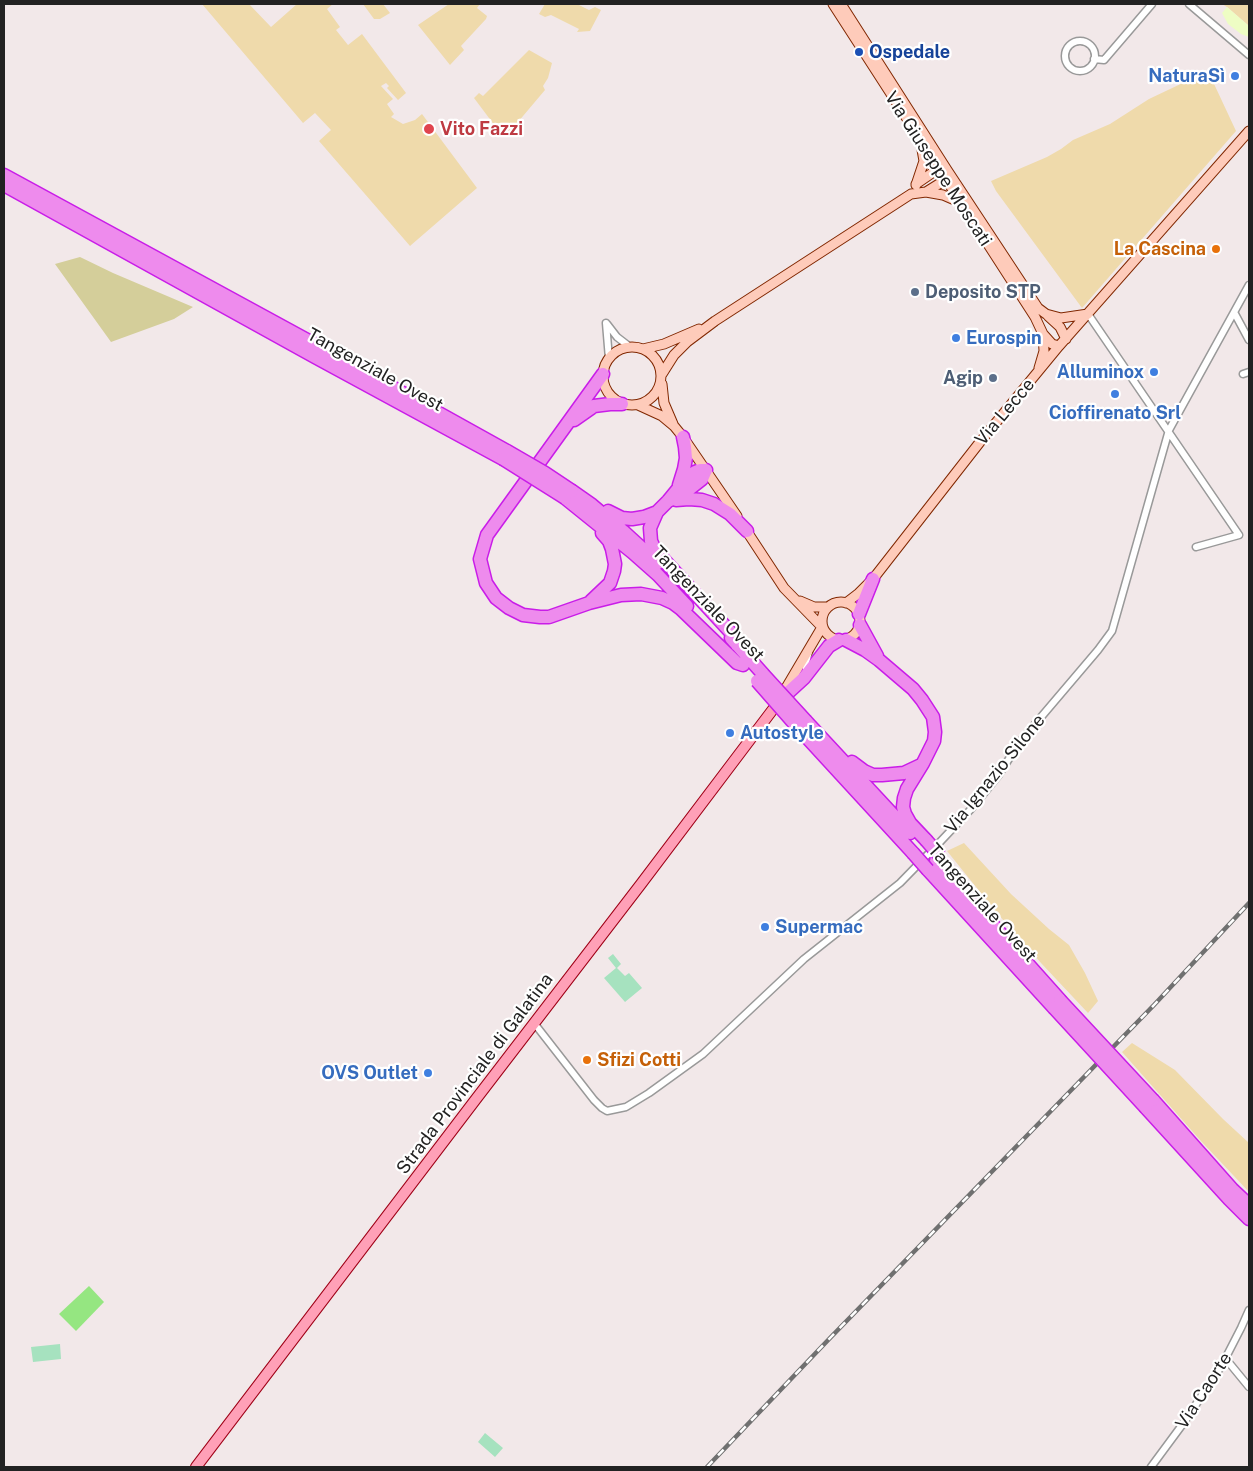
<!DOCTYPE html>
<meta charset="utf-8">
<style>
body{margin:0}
#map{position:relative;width:1253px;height:1471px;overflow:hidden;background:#f2e8e9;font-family:"Public Sans",sans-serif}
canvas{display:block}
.frame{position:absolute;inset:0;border:5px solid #222;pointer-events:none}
</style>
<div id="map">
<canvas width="1253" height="1471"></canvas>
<div class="frame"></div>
</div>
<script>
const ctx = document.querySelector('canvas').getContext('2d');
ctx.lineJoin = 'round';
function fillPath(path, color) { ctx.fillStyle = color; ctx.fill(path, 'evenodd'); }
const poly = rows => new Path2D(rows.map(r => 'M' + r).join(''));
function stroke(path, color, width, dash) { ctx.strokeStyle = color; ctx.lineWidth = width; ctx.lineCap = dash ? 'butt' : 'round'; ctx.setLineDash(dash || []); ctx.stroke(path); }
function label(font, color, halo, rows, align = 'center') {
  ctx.font = font + ' "Public Sans",sans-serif'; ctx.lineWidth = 4.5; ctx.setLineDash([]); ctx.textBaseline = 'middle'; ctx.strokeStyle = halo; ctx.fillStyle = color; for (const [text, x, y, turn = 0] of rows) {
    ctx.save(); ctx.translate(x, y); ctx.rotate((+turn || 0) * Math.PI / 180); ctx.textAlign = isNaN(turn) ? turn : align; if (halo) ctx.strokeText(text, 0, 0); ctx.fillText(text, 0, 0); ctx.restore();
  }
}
fillPath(poly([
 [202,4,249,4,271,27,297,4,333,4,327,9,340,27,336,30,348,45,362,34,406,93,398,100,387,88,389,86,386,83,381,86,393,99,387,104,394,114,391,117,403,124,415,120,422,114,477,188,410,246,319,141,331,130,315,113,303,123],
 [363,4,383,4,390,13,380,19,374,19],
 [449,4,480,4,477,8,487,16,486,19,461,46,464,50,450,65,418,25],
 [545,4,577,4,589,10,595,7,601,10,590,31,577,32,579,29,551,15,545,17,539,14],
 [1222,4,1249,4,1249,26,1227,7],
 [529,50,552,63,548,78,543,86,545,90,507,135,504,136,501,134,474,98,479,93,483,96],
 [1208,71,1236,131,1082,308,996,191,991,181,1047,157,1061,149,1073,140,1110,124,1149,99],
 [964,843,1011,894,1049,929,1069,945,1085,973,1098,1001,1088,1013,1041,963,997,913,947,851],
 [1132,1043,1175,1070,1223,1119,1249,1143,1249,1192,1201,1141,1122,1052]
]), '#efdaab');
fillPath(poly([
 [80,257,113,273,193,307,174,319,111,342,55,264]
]), '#d4ce9a');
fillPath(poly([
 [1227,7,1249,26,1249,37,1241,34,1228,24,1222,13]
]), '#eefdc4');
fillPath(poly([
 [89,1286,104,1302,76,1331,59,1314]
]), '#95e681');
fillPath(poly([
 [613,954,621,964,617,968,625,976,629,973,642,988,625,1002,604,978,616,968,608,958],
 [60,1344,61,1359,33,1362,31,1347],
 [485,1433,503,1448,495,1457,478,1442]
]), '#a6e2bf');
const street = poly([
 [1189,4,1249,55],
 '1065 56a15 15 0 1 1 30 0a15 15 0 1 1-30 0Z',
 [1094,59,1104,60,1152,4],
 [1088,314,1239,535,1196,547],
 [1235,314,1249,340],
 [606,323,609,359],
 [607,324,617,337,630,347],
 [1243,374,1249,372],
 [809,652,805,666,807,670,810,670],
 [534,1023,594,1100,602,1108,607,1111,626,1107,649,1093,703,1054,804,959,900,883,939,843,972,808,998,776,1019,743,1098,650,1112,631,1169,430,1249,285],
 [1226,1359,1249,1387],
 [1151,1467,1185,1421,1222,1365,1241,1328,1249,1310]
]);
const secondary = poly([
 [833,4,1035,317,1043,334,1052,344,1059,346],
 [841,4,947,170,1038,308,1046,314,1061,318,1088,314],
 [916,184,935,171,947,170,942,182,926,192],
 [916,185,924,161,921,144],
 [1048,316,1060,327,1066,339],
 '603 376a29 29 0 1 1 58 0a29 29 0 1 1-58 0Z',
 [643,349,664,344,699,329],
 [1039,368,1044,351,1043,334],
 [662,374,674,355,687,342,715,321,911,194,926,192,943,195,959,202],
 [662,384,664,403,673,424],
 [638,405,662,416,674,426,683,437,737,516],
 [744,527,784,588,822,627,783,693],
 [800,601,814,607,828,607],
 '822 621a19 19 0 1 1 38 0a19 19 0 1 1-38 0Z',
 [846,603,859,593,873,579,980,442,1059,346,1249,131]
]);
const primary = poly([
 [196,1467,476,1099,641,884,780,700]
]);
const highway = poly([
 [4,175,320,347,507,451],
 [4,185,315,357,503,459],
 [603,374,487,535,480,559,486,583,496,598,509,608,523,615,540,617,549,617,589,603,621,595,641,594,662,598,673,603,681,609,737,663,743,665],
 [574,420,594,406,610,404,622,404],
 [679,485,684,469,686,458,685,447,683,437],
 [572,491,592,505,623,531,658,563],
 [565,498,632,552,658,575,687,606],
 [676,500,689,499,702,500,714,504,730,514,747,531],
 [668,501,683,494,702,479,706,470,700,470,695,472,677,490,668,501,657,512,650,528,651,541,655,550,735,637,737,645],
 [608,511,622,518,632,519,644,517,657,512],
 [591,601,610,583,614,571,615,564,612,549,609,541,602,533],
 [859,614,873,579],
 [860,625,877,656],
 [731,638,763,674],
 [846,640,865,650,879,660,913,689,922,700,933,717,935,732,934,741,923,763,907,789,904,798,903,807,905,814,910,823,926,840],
 [780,700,804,678,829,646,839,640],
 [806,721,910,833],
 [800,730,913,853],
 [852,762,864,771,873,775,882,775,904,773,921,765],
 [936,861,1060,1000],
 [928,870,1054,1008],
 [1153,1100,1232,1189,1249,1205],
 [1146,1108,1229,1199,1249,1219]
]);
stroke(street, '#999', 9);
stroke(secondary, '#812700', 11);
stroke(primary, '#9f0016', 12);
stroke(highway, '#c91de8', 15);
stroke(street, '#fff', 6);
stroke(secondary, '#fecbba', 9);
stroke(primary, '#ffa0b7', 10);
stroke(highway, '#ee8bed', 12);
const rail = poly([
 [707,1467,831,1337,1154,1005,1249,903]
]);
stroke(rail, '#707070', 4.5);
stroke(rail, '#fff', 2.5, [8]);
const highwayBridge = poly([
 [507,451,545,473,572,491],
 [503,459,565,498],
 [763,674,806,721],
 [757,681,800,730],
 [926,840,940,856],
 [913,853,928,870],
 [1060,1000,1153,1100],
 [1054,1008,1146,1108]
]);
stroke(highwayBridge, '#c91de8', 15, []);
stroke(highwayBridge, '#ee8bed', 12);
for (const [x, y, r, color] of [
 [859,52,5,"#1a4fb4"],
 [1235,76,5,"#3f7fe0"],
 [429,129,6,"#e0444e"],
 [1216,249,5,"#e8710a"],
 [915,292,5,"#5c6f8a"],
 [956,338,5,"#3f7fe0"],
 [1154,372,5,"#3f7fe0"],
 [993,378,5,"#5c6f8a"],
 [1115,394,5,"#3f7fe0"],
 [730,733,5,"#3f7fe0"],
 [765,927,5,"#3f7fe0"],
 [587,1060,5,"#e8710a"],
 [428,1073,5,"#3f7fe0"]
]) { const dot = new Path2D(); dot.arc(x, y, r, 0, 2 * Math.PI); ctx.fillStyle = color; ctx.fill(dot); stroke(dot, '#fff', 2); }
label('bold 18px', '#164399', '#fff', [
 ["Ospedale",869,52]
], 'left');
label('bold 18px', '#366cbe', '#fff', [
 ["NaturaSì",1225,76],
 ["Eurospin",966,338,"left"],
 ["Alluminox",1144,372],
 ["Cioffirenato Srl",1115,413,"center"],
 ["Autostyle",740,733,"left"],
 ["Supermac",775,927,"left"],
 ["OVS Outlet",418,1073]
], 'right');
label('bold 18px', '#be3a42', '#fff', [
 ["Vito Fazzi",440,129]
], 'left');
label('18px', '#222', '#fff', [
 ["Via Giuseppe Moscati",938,169,57],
 ["Tangenziale Ovest",375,370,29],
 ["Via Lecce",1005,412,-50],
 ["Tangenziale Ovest",708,604,46],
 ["Via Ignazio Silone",995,774,-51],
 ["Tangenziale Ovest",982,903,48],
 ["Strada Provinciale di Galatina",475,1074,-53],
 ["Via Caorte",1204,1391,-57]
]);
label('bold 18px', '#c56008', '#fff', [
 ["La Cascina",1206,249],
 ["Sfizi Cotti",597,1060,"left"]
], 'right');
label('bold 18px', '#4e5e75', '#fff', [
 ["Deposito STP",925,292],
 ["Agip",983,378,"right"]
], 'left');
</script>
